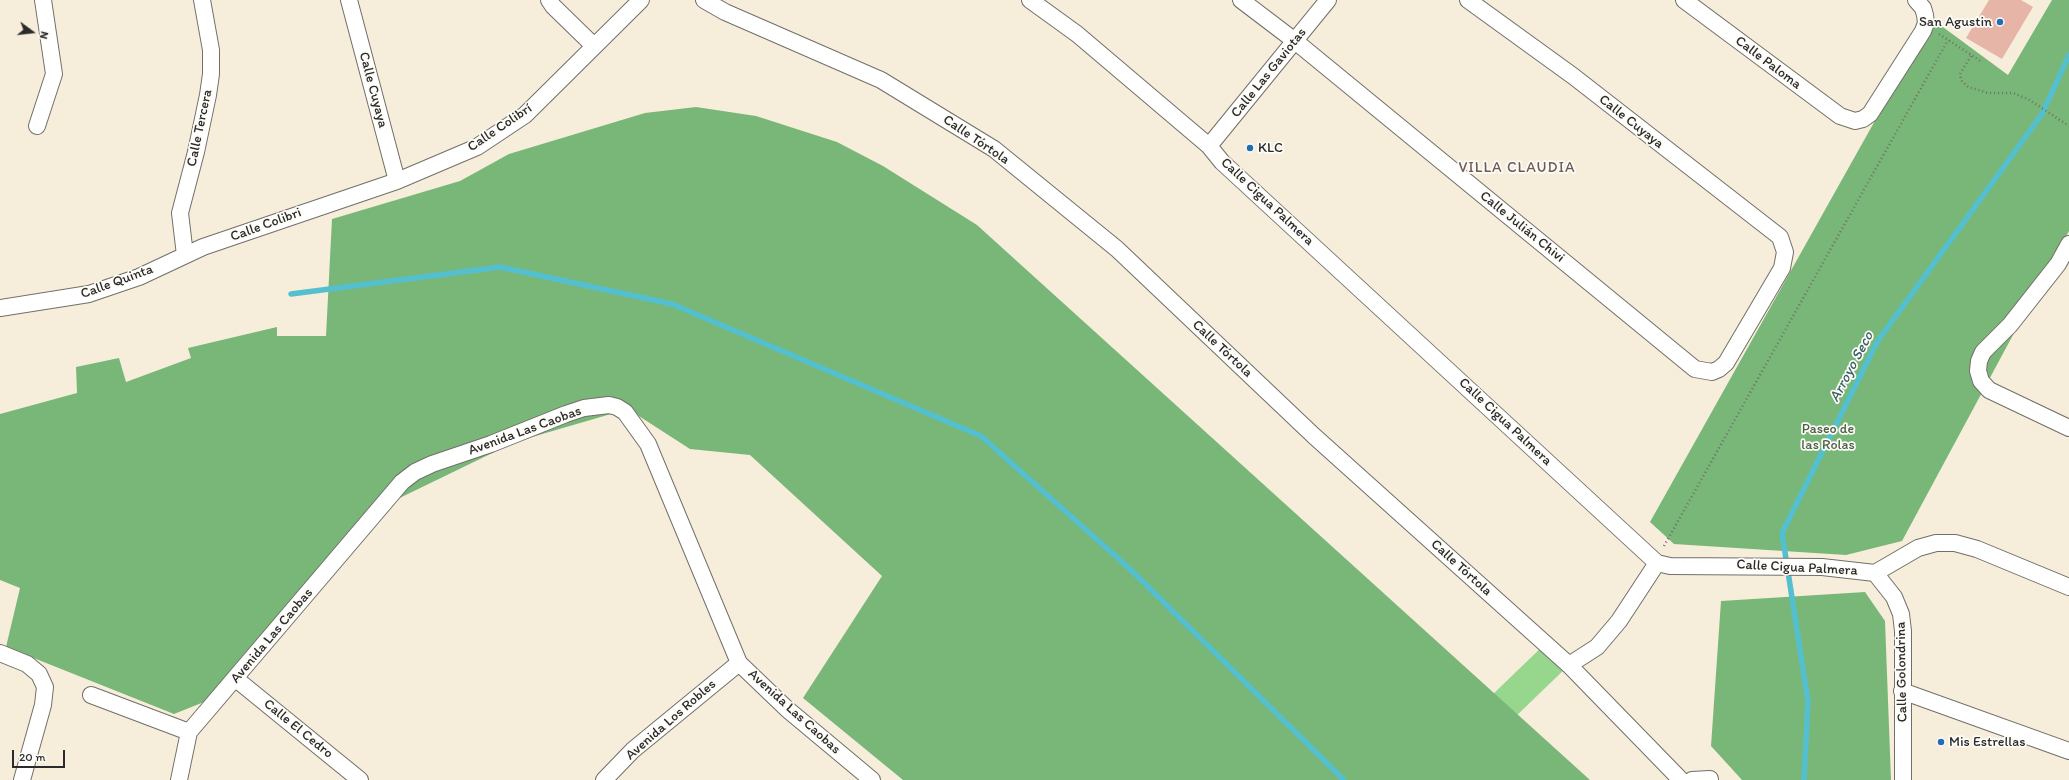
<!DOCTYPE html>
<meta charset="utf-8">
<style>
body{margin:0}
#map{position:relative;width:2069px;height:780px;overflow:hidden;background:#f7eddb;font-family:Itim,sans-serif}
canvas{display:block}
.north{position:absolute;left:12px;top:12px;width:40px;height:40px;-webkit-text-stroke:3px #fdfcf7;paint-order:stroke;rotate:105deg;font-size:11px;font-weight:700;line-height:16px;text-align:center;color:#2b2b2b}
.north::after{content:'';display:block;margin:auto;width:14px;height:18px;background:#2b2b2b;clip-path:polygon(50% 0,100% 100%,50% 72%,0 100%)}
.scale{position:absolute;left:12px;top:750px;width:53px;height:18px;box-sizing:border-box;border:2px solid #2b2b2b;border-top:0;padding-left:5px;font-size:12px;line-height:14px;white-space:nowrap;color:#2b2b2b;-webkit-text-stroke:3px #fdfcf7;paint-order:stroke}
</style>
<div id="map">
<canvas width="2069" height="780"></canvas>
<div class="north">N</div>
<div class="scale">20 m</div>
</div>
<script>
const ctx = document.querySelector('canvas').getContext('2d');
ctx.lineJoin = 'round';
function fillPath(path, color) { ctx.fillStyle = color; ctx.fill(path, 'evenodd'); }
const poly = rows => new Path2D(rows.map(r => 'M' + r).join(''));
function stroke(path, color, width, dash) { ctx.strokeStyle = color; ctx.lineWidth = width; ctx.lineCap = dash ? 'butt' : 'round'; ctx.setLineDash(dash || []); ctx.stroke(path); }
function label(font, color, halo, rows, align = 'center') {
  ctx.font = font + ' Itim,sans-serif'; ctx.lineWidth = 3.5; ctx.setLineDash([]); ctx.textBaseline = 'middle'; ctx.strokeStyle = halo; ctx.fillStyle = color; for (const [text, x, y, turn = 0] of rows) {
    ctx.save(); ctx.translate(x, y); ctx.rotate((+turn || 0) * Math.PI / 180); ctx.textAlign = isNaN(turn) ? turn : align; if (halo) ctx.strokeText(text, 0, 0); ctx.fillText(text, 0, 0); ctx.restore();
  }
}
fillPath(poly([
 [1545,644,1569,665,1512,720,1491,696]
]), '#96d68d');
fillPath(poly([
 [2052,0,2069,0,2069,231,1902,541,1846,555,1674,544,1650,522,1932,19,2008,75],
 [696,107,756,116,837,142,883,166,977,225,1590,780,903,780,803,698,882,576,750,455,690,449,628,409,515,442,379,508,244,654,204,702,174,714,6,647,20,588,0,580,0,414,77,393,76,367,119,358,126,382,191,358,188,348,277,327,277,336,326,336,332,219,460,181,509,154,645,113],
 [1865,592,1885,621,1891,780,1742,780,1711,746,1721,601]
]), '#78b778');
stroke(poly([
 [291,294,500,267,672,304,981,436,1130,569,1344,780],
 [1804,780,1808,701,1782,533,1877,342,2042,114,2069,55]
]), '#54c0cf', 5.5);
fillPath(poly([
 [1989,0,2021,0,2033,7,2002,59,1966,38]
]), '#e7b5a8');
const street = poly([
 [349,0,397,181],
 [549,0,553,6,594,46],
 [704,0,725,12,881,80,994,149,1117,249,1314,436,1569,665,1681,780],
 [1030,0,1077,34,1209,146,1222,162,1657,563,1670,566,1822,567,1875,573,1918,548,1936,543,1955,543,1977,549,2069,587],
 [1241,0,1295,41,1695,369,1712,372,1719,369,1726,363,1782,268,1785,252,1780,237,1573,76,1468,0],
 [1684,0,1840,116,1855,121,1863,119,1870,114,1923,31,1926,23,1925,15,1923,8,1916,0],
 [37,126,54,74,43,0],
 [1209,146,1328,0],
 [2069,244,2058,264,2010,325,1983,352,1979,361,1978,371,1981,381,1989,390,2069,428],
 [185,255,180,213,196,152,208,95,211,74,211,50,202,0],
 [0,308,89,294,139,277,203,247,397,181,477,147,525,115,641,0],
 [1875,573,1894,597,1901,614,1903,631,1903,780],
 [0,653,27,664,39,674,45,687,43,705,22,780],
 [1569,665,1597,647,1619,621,1657,563],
 [236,679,360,780],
 [1902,691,2069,751],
 [91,695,189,732],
 [179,780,189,732,402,482,415,472,432,464,491,444,566,414,584,408,609,405,617,407,625,412,648,444,739,663,787,709,872,780],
 [604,780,633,750,739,663],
 [1692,780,1710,779]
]);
stroke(street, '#726f69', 18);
stroke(poly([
 [1939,34,1982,62],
 [1971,56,1960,74,1961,80,1968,87,1988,93,2013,93,2028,99,2069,126],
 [1664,546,1948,40]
]), '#726f69', 2.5, [1, 3]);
stroke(street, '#fff', 16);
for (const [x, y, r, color] of [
 [2000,22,4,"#1f6fb2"],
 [1250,148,4,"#1f6fb2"],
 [1941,742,4,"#1f6fb2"]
]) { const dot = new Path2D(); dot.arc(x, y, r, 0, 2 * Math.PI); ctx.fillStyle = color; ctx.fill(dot); stroke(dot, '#fdfcf7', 1.5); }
label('14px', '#2b2b2b', '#fdfcf7', [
 ["San Agustin",1992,22,"right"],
 ["KLC",1258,148],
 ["Mis Estrellas",1949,742]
], 'left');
label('14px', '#2b2b2b', '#fdfcf7', [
 ["Calle Paloma",1768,63,37],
 ["Calle Las Gaviotas",1269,73,-51],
 ["Calle Cuyaya",373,90,75],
 ["Calle Cuyaya",1631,122,38],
 ["Calle Tercera",200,128,-78],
 ["Calle Colibrí",500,128,-34],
 ["Calle Tórtola",976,140,34],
 ["Calle Cigua Palmera",1267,202,43],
 ["Calle Colibri",266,225,-20],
 ["Calle Julián Chivi",1522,227,39],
 ["Calle Quinta",117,282,-20],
 ["Calle Tórtola",1222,349,43],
 ["Calle Cigua Palmera",1505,422,43],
 ["Avenida Las Caobas",525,431,-20],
 ["Calle Tórtola",1461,568,42],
 ["Calle Cigua Palmera",1797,568,3],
 ["Avenida Las Caobas",272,636,-50],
 ["Calle Golondrina",1902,672,-91],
 ["Avenida Las Caobas",794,712,42],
 ["Avenida Los Robles",671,720,-41],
 ["Calle El Cedro",298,729,39]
]);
label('14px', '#4b5e48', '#fdfcf7', [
 ["Paseo de",1828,429],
 ["las Rolas",1828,445]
]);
ctx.letterSpacing = '1px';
label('15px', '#6d5b57', '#fdfcf7', [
 ["VILLA CLAUDIA",1517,168]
]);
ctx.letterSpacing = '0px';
label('italic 15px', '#395f64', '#fdfcf7', [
 ["Arroyo Seco",1852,367,-62]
]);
</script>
